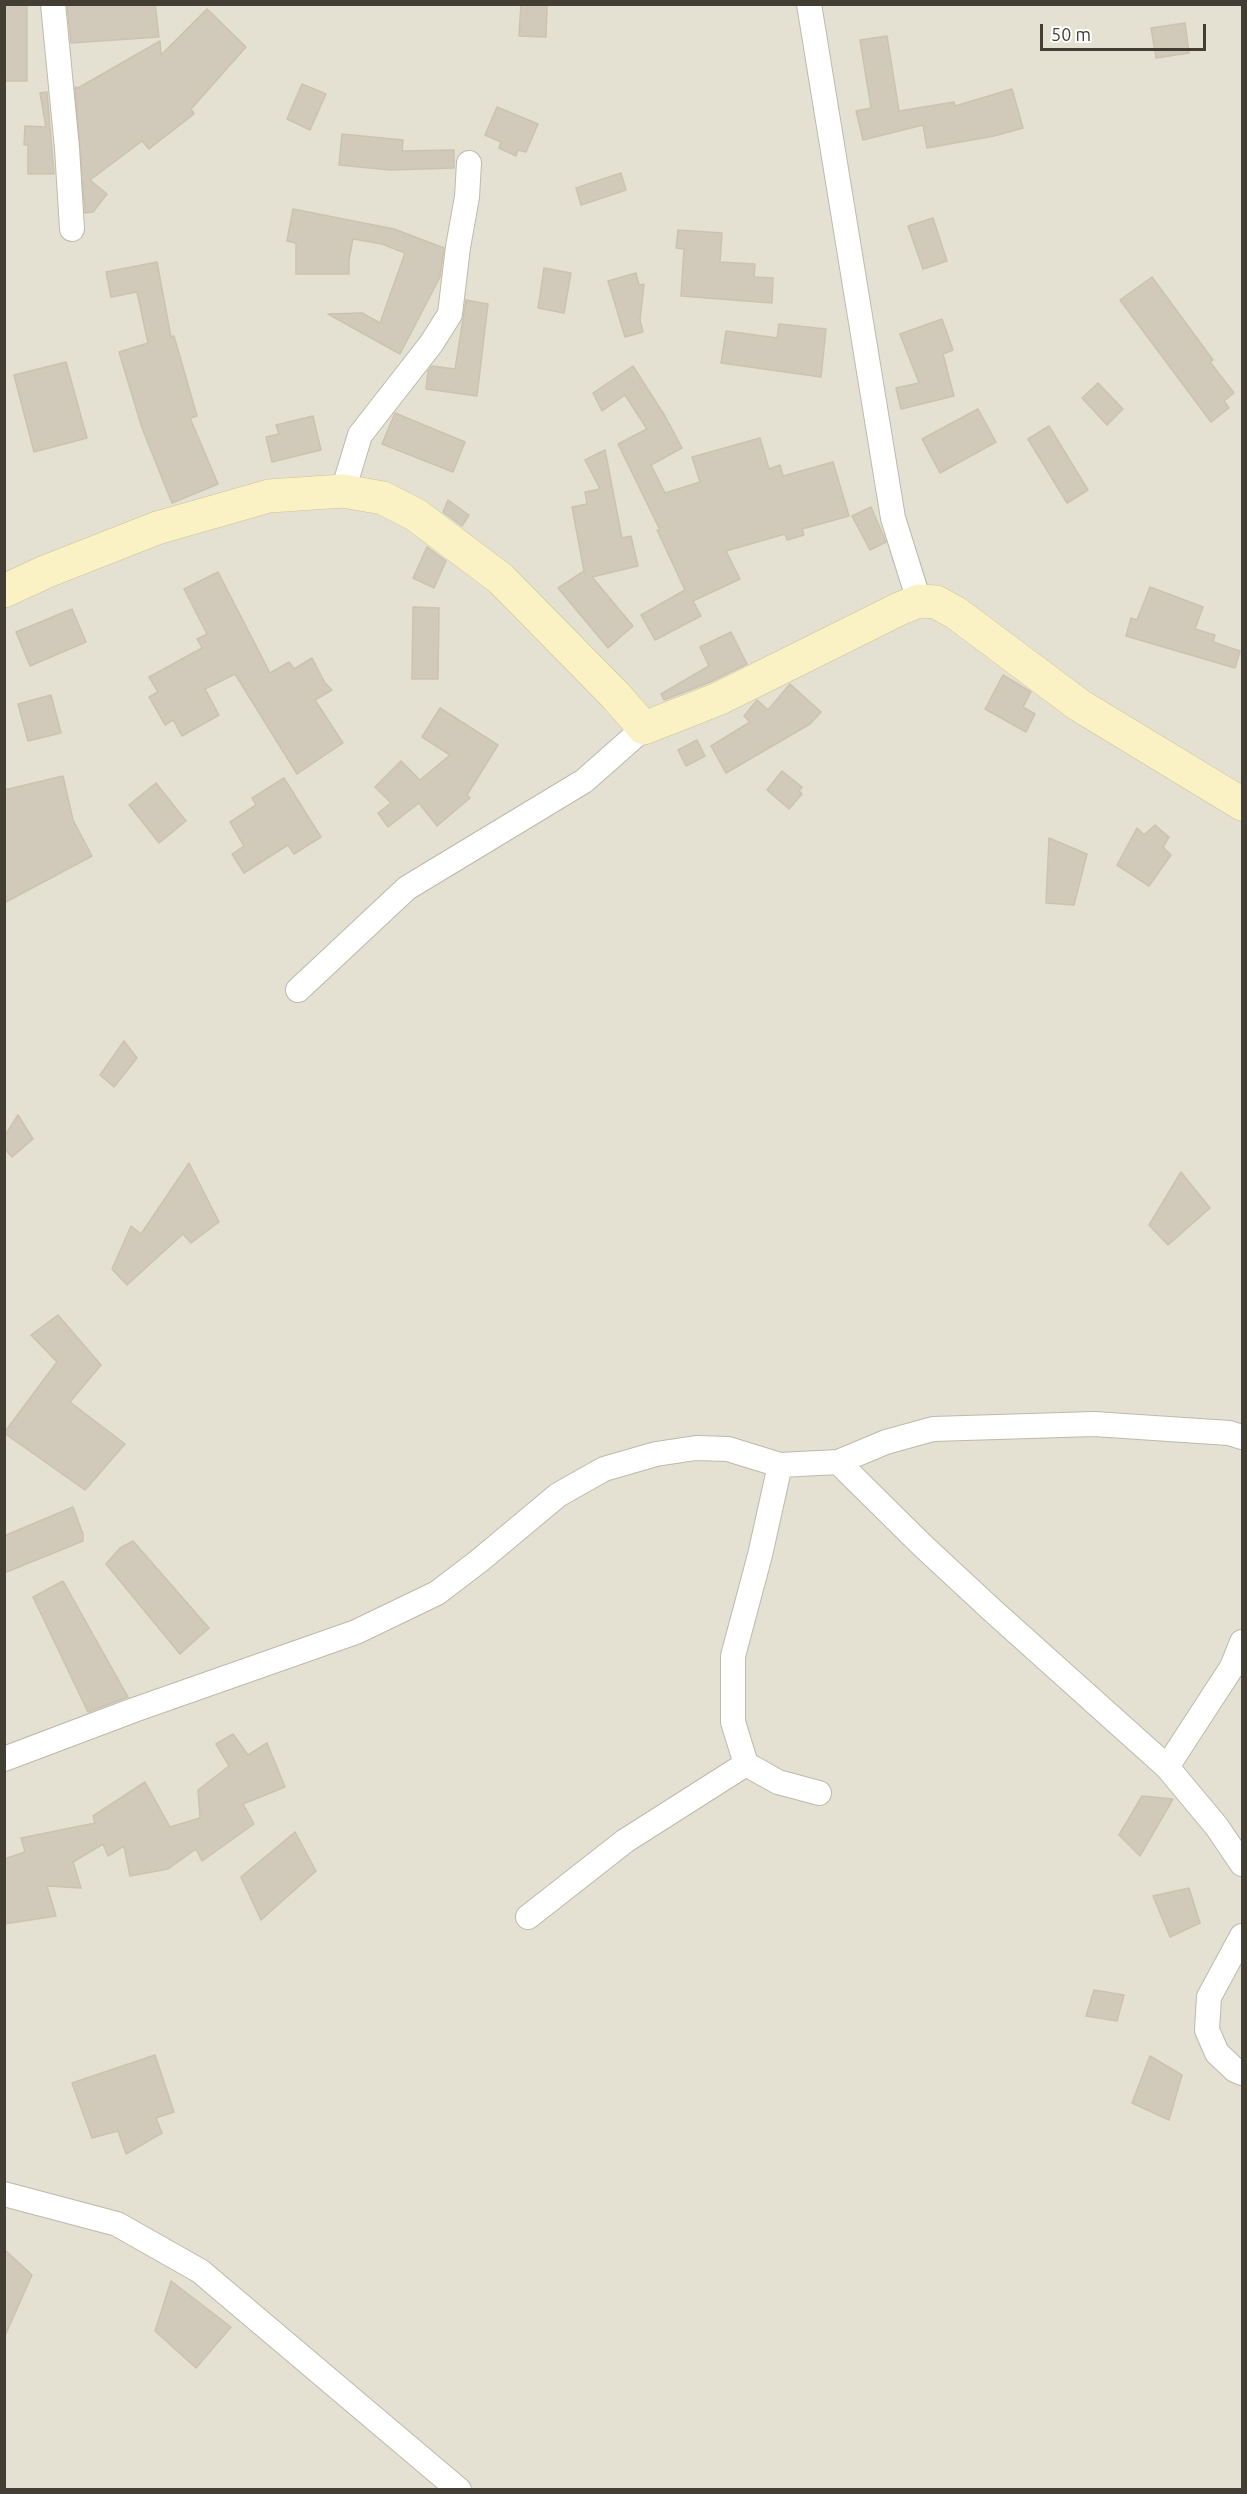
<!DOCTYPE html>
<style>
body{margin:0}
#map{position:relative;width:1247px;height:2494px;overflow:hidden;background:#f0eee4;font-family:Ubuntu,sans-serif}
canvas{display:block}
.frame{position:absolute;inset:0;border:6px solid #423e34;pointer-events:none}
.scale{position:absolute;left:1040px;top:24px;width:166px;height:27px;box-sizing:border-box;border:3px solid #423e34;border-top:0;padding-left:8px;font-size:18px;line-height:21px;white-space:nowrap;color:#423e34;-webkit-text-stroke:4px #fff;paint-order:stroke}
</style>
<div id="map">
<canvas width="1247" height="2494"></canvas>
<div class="frame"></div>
<div class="scale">50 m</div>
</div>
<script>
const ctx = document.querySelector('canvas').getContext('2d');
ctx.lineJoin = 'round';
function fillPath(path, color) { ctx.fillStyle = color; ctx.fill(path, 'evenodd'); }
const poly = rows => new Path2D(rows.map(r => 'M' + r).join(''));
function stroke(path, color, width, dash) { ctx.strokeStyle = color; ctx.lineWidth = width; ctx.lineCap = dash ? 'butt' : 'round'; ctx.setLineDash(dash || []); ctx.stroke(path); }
fillPath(poly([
 [5,5,1242,5,1242,2489,5,2489]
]), '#e4e0d2');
const building = poly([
 [4,4,27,4,27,81,4,81,4,4],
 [67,4,155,4,159,37,71,43,67,4],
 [521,4,547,4,546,37,519,36,521,4],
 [207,9,246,47,191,109,194,114,149,149,142,141,90,180,107,194,93,212,85,213,75,87,78,88,160,41,161,55,207,9],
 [1185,23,1189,53,1156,58,1151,28,1185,23],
 [887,36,899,111,954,102,955,106,1012,89,1023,128,994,136,927,148,923,125,863,140,856,111,871,108,860,40,887,36],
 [302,84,326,94,310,130,287,119,302,84],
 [47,92,54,174,28,174,28,145,24,145,25,126,46,127,40,93,47,92],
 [497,107,538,124,526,152,518,150,516,156,499,148,501,142,485,135,497,107],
 [342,134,403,140,402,151,454,150,454,168,390,170,339,165,342,134],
 [621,173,626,190,581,205,576,188,621,173],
 [293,209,394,229,444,248,440,277,400,354,328,314,362,313,380,323,405,253,382,244,353,239,349,259,349,274,296,274,296,243,287,241,293,209],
 [933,218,947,261,923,269,908,226,933,218],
 [678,230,722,233,720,262,755,264,754,277,773,278,772,303,681,296,684,249,676,248,678,230],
 [157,262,171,337,174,336,197,416,190,418,218,484,172,503,142,428,119,352,148,343,137,292,111,297,106,272,157,262],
 [544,268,571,273,564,313,538,308,544,268],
 [636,273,639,285,644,284,640,320,643,332,625,337,608,281,636,273],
 [1152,277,1213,360,1210,362,1234,393,1224,401,1229,408,1211,422,1120,300,1152,277],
 [466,300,488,304,477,396,426,389,428,371,432,366,455,369,466,300],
 [942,319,953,350,943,354,954,396,901,409,896,388,919,383,900,334,942,319],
 [779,324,826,329,821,377,721,363,726,331,777,338,779,324],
 [66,362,87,438,34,452,14,375,66,362],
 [633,366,665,416,682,448,651,465,665,493,700,482,692,457,760,438,769,469,780,465,783,476,833,462,849,516,802,529,804,535,787,540,785,534,726,551,740,579,693,601,701,616,655,640,641,615,685,590,657,530,660,530,618,444,647,429,625,395,602,411,593,393,633,366],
 [1098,383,1123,409,1107,425,1082,398,1098,383],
 [978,409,996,442,940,473,922,439,978,409],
 [395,413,465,442,453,472,382,444,395,413],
 [313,416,321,450,272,462,266,437,279,434,276,425,313,416],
 [1049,426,1088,490,1067,503,1028,439,1049,426],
 [605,450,622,538,631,536,638,566,592,577,633,626,608,648,558,588,584,571,572,507,587,504,585,492,600,489,585,460,605,450],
 [448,500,469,515,462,526,443,512,448,500],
 [871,507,886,542,870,550,852,516,871,507],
 [427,547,446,561,434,588,413,578,427,547],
 [218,572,270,673,289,662,294,669,312,658,325,683,332,690,315,700,343,743,297,774,235,674,205,689,219,715,182,736,173,720,165,725,149,697,158,692,149,677,202,648,197,639,207,634,184,589,218,572],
 [1150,587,1203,607,1195,629,1215,635,1213,642,1240,651,1235,668,1126,636,1131,618,1137,620,1150,587],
 [413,607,439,608,438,679,412,679,413,607],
 [72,609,86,642,30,666,16,632,72,609],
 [731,632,747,664,710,682,664,700,661,694,709,666,700,647,731,632],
 [1003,675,1031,692,1023,707,1035,714,1026,732,985,709,1003,675],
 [790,684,821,712,810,724,726,773,711,746,750,722,744,716,757,700,768,710,790,684],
 [51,695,61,733,28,741,18,704,51,695],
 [440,708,498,745,467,795,470,798,437,826,419,803,388,827,378,813,391,803,375,787,401,761,420,780,450,755,422,737,440,708],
 [697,740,705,756,686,766,678,750,697,740],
 [782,771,802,787,799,791,802,794,789,809,767,790,782,771],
 [63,776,73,820,92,856,4,903,4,790,63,776],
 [284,778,321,837,294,854,288,845,244,873,232,854,244,846,230,822,256,805,252,798,284,778],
 [156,783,186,821,159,843,129,805,156,783],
 [1155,825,1169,837,1163,847,1171,855,1149,886,1117,865,1137,828,1144,835,1155,825],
 [1049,838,1087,854,1074,905,1046,903,1049,838],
 [124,1041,137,1058,114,1087,100,1075,124,1041],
 [18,1115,33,1139,12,1157,4,1148,4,1137,18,1115],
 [189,1163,219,1222,191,1243,183,1234,127,1285,112,1269,131,1226,141,1234,189,1163],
 [1181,1172,1210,1208,1168,1245,1149,1225,1181,1172],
 [58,1315,101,1365,70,1402,125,1444,85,1490,4,1433,57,1362,31,1335,58,1315],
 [73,1507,83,1534,83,1541,4,1573,4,1536,73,1507],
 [133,1541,209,1628,180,1654,106,1564,120,1548,133,1541],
 [63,1581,128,1697,88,1712,33,1597,63,1581],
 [233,1734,248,1755,267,1743,285,1787,243,1804,254,1824,202,1861,196,1849,168,1869,130,1876,124,1846,108,1856,103,1844,73,1862,81,1888,47,1886,56,1916,4,1924,4,1859,25,1852,21,1838,95,1823,93,1816,145,1782,170,1827,200,1818,198,1790,229,1766,216,1744,233,1734],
 [1142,1796,1173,1799,1140,1856,1119,1835,1142,1796],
 [295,1832,316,1871,261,1920,241,1877,295,1832],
 [1189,1888,1200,1923,1170,1937,1153,1896,1189,1888],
 [1094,1990,1124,1995,1117,2021,1086,2016,1094,1990],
 [155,2055,174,2112,156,2118,162,2133,126,2154,118,2131,92,2138,72,2083,155,2055],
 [1150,2056,1182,2075,1169,2120,1132,2103,1150,2056],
 [4,2249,32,2275,4,2338,4,2249],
 [171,2281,231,2327,196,2368,155,2331,171,2281]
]);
fillPath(building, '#d1caba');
stroke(building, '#cbc3ae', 1.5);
const street = poly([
 [53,4,67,148,72,229],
 [809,4,893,518,919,601],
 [343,491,360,435,431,344,450,314,458,247,467,197,469,163],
 [298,990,407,888,584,781,644,728],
 [838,1462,923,1546,992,1610,1167,1767,1217,1827,1242,1864],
 [780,1465,760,1555,733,1656,733,1722,746,1764,778,1782,819,1793],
 [4,1759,134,1710,356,1632,437,1593,479,1561,558,1495,604,1469,656,1454,696,1448,728,1449,780,1465,838,1462,886,1442,933,1429,1094,1424,1229,1433,1242,1437],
 [1167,1767,1232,1667,1242,1642],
 [528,1917,625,1841,746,1764],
 [1242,1936,1209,1997,1207,2030,1217,2053,1235,2070,1242,2073],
 [4,2194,117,2224,200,2271,459,2490]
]);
const secondary = poly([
 [4,591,45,572,157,528,269,496,343,491,383,498,416,515,501,579,615,695,644,728,718,699,899,609,919,601,936,602,956,613,1079,705,1242,804]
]);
stroke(street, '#beb9aa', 26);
stroke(secondary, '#cdc496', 34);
stroke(street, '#fff', 24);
stroke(secondary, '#faf2c4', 33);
</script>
